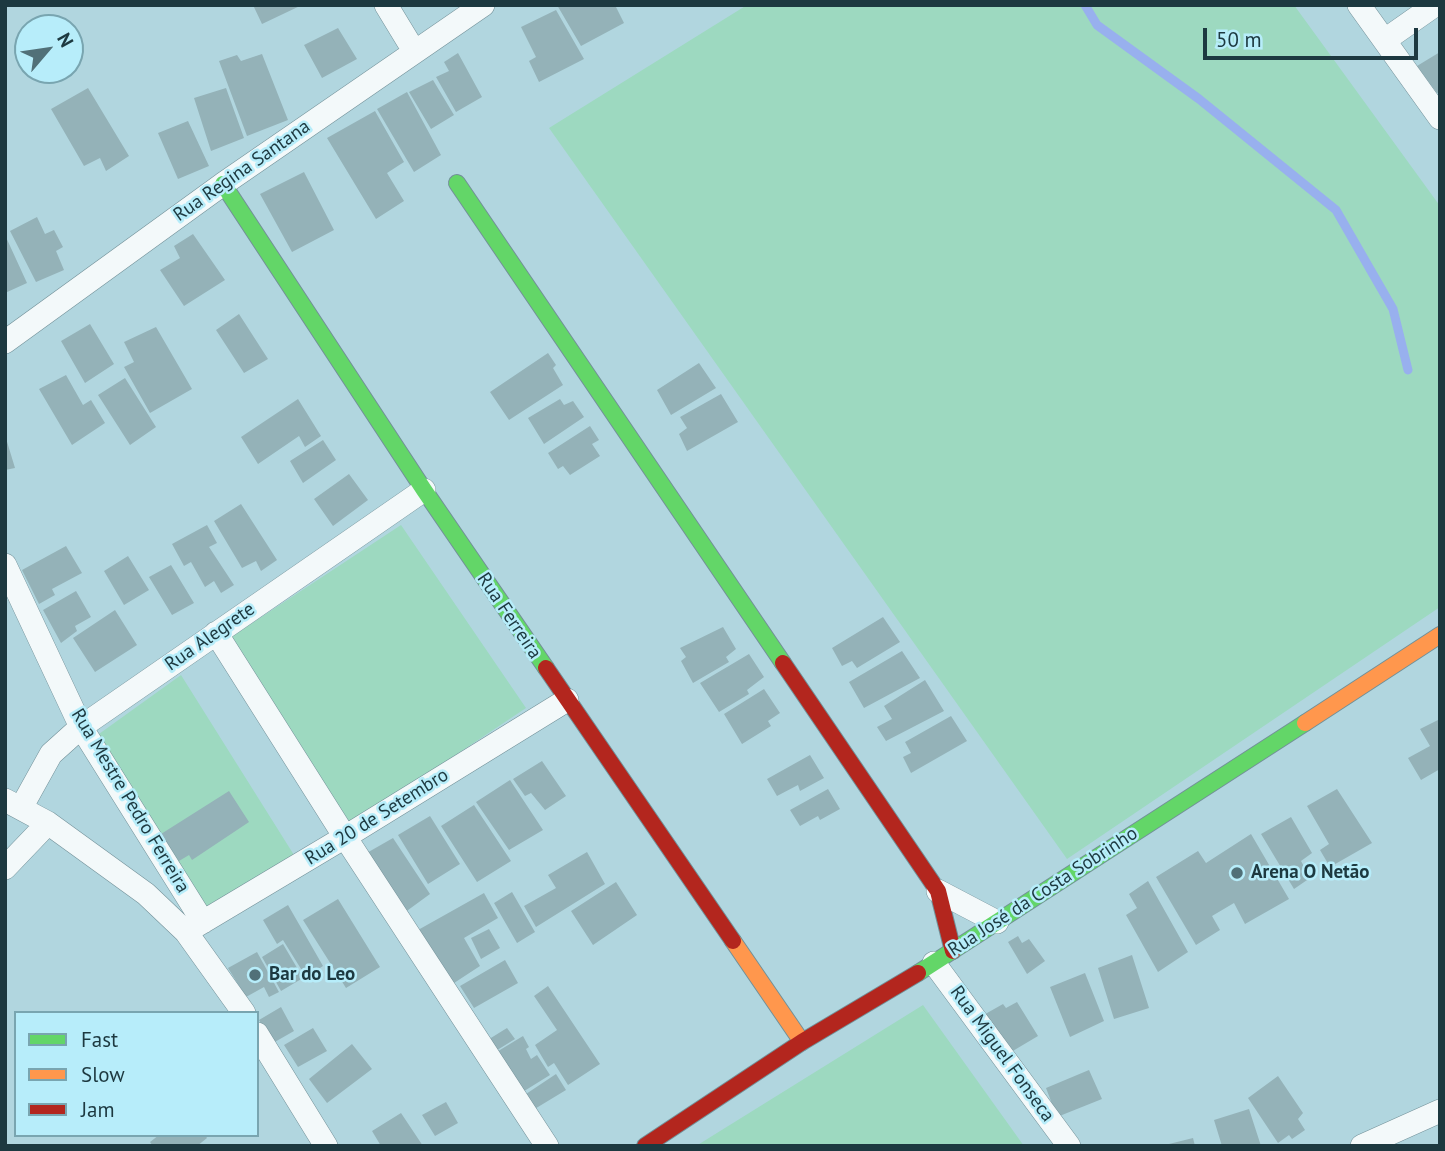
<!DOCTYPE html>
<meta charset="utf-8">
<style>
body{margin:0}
#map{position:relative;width:1445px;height:1151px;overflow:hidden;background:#b1d6df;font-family:"PT Sans",sans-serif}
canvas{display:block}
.frame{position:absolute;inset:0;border:7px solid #1d3940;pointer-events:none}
.legend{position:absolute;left:14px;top:1011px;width:245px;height:126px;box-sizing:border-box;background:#b7edfa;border:2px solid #79a5b0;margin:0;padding:9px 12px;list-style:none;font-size:21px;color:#1d3940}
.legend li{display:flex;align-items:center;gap:14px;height:35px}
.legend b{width:35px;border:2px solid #79a5b0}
.north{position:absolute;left:14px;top:14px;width:70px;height:70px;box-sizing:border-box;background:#b7edfa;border:2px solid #79a5b0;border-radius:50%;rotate:61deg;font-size:19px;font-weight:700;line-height:28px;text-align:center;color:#1d3940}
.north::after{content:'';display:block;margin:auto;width:24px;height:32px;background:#517078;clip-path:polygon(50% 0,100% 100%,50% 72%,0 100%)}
.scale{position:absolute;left:1203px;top:28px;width:215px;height:32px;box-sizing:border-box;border:4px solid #1d3940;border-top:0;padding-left:9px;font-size:21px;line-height:24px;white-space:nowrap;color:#1d3940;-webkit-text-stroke:5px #b7edfa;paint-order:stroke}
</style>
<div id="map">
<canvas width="1445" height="1151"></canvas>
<div class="frame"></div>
<ul class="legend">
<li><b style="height:9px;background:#63d668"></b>Fast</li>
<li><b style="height:9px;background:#ff974d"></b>Slow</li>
<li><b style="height:9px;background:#b3261e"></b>Jam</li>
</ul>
<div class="north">N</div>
<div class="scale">50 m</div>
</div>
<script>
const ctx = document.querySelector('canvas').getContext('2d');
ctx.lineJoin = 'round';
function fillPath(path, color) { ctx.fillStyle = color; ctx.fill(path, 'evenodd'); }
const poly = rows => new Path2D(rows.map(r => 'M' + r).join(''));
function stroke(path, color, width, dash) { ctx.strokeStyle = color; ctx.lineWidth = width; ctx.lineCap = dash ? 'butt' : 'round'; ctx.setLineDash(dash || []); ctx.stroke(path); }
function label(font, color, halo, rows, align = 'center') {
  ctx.font = font + ' "PT Sans",sans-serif'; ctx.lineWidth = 5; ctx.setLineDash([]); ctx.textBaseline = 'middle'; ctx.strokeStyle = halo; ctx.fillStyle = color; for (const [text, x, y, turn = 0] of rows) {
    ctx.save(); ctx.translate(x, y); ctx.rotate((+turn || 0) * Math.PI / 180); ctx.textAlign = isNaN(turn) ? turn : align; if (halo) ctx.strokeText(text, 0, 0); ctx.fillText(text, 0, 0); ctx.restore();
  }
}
fillPath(poly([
 [747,5,1294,5,1440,206,1440,607,1067,859,549,128],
 [401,525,526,708,348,827,228,639],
 [181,675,294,855,203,915,92,739],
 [923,1005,1024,1146,696,1146]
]), '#9dd9c0');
stroke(poly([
 [1085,5,1097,25,1199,99,1336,210,1393,309,1408,370]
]), '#98b0ee', 9);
fillPath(poly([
 [253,5,302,5,262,24],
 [557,5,615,5,624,23,581,46],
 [556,10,584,59,539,82,529,61,536,57,521,27],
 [338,28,357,59,322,78,304,45],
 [1440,52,1440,92,1437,93,1417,66],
 [458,53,482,97,456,112,436,77,449,71,444,62],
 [262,54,288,120,247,136,219,61,237,55,241,61],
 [433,80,454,115,431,129,409,92],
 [88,88,129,156,106,171,100,158,84,166,51,109],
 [226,88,244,138,211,151,194,98],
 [407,92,441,155,414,172,377,109],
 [375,111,404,162,387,173,404,201,376,219,327,138],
 [188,121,209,166,178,179,158,133],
 [304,172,334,230,292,252,260,194],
 [37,217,45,234,54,230,63,247,56,251,64,270,36,282,10,231],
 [193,234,225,280,184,306,160,270,180,258,174,246],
 [5,235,27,283,5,293],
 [239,314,268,359,244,373,216,330],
 [90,324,114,364,85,383,61,341],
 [156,327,192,389,150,413,124,367,134,362,124,342],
 [548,353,556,365,553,368,563,385,509,420,490,392],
 [699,363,716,388,671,415,657,390],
 [66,375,83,405,91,400,105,423,72,445,39,389],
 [125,378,156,427,130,445,98,395],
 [721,394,738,422,687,451,679,434,687,428,680,417],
 [298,399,321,436,305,447,299,436,258,464,241,437],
 [560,399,564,405,573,401,584,417,544,444,528,418],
 [590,426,599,440,592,444,600,456,570,475,563,466,558,469,548,453],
 [5,435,15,468,5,470],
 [323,440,336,460,303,483,290,461],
 [349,474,368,500,333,526,314,499],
 [241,504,277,560,261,571,256,561,242,568,214,521],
 [207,525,217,543,209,547,234,585,221,593,214,581,205,587,191,562,184,566,172,544],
 [66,546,82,573,52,589,55,595,39,604,22,570],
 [128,556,149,590,124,605,104,571],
 [171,565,194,603,172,615,149,577],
 [76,591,91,617,75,626,77,631,61,643,43,610],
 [115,610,137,645,95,672,73,638],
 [883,617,900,642,857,668,852,661,842,666,832,648],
 [723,627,736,649,726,657,729,662,693,683,681,661,686,657,680,648],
 [902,651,920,678,864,708,849,682],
 [749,654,764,677,747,690,749,694,719,712,700,683],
 [925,680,944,711,886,741,877,727,892,719,884,706],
 [764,689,780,713,768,721,771,726,742,744,724,714],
 [951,716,967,741,911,773,903,757,911,753,905,742],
 [1440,719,1440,769,1421,780,1408,758,1430,746,1420,729],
 [810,755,824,778,800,791,798,785,777,796,767,779],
 [542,761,566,796,545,810,531,793,525,796,513,779],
 [510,780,543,830,509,850,476,802],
 [828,789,840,809,820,820,818,816,800,826,790,810],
 [1337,789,1372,843,1330,867,1320,850,1329,844,1307,806],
 [229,791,249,822,192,860,189,855,179,861,161,834],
 [474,805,511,861,477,882,441,826],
 [430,816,460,864,428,884,398,835],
 [1291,817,1312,853,1301,861,1310,878,1294,889,1261,834],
 [1251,834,1289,899,1245,924,1234,903,1212,916,1220,930,1196,945,1156,877,1198,851,1206,863],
 [393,838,430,894,404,913,365,854],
 [587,852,605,884,536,927,524,906,556,888,548,875],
 [1148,881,1188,952,1158,972,1126,915,1137,908,1129,894],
 [616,882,637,915,593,945,571,911],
 [512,892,535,932,517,943,494,903],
 [484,893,498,918,464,938,480,966,451,985,418,930],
 [338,899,380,967,346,988,303,920],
 [288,905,323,966,306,977,283,940,277,944,263,920],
 [489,929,500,948,481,959,471,938],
 [1018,936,1022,943,1029,939,1045,961,1027,974,1008,942],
 [283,944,303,978,281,991,262,957],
 [257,952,279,992,269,997,264,987,246,997,228,968],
 [1132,955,1149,1008,1114,1019,1098,968],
 [505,960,518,983,474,1008,460,986],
 [1085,973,1104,1021,1070,1037,1050,987],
 [548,986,600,1064,568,1085,554,1063,548,1067,535,1045,557,1030,534,996],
 [1017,1002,1038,1036,1006,1055,980,1017,1003,1004,1006,1008],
 [281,1007,294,1031,273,1043,259,1020],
 [313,1028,327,1051,298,1067,284,1045],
 [507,1028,515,1039,494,1052,486,1041],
 [523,1036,529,1047,526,1049,531,1059,537,1055,550,1075,521,1093,495,1053],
 [352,1044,372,1069,327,1103,309,1079],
 [1089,1070,1102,1099,1057,1117,1046,1088],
 [556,1074,566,1090,533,1110,523,1096],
 [1278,1076,1303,1113,1298,1119,1305,1130,1292,1139,1289,1135,1278,1143,1248,1098],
 [446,1102,458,1123,435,1136,422,1115],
 [1249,1109,1261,1146,1222,1146,1214,1120],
 [401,1113,423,1146,381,1146,372,1131],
 [159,1135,205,1135,207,1138,197,1146,153,1146,150,1142],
 [1193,1138,1195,1146,1165,1146,1165,1145]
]), '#94b2b8');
const street = poly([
 [386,5,414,51],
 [1359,5,1440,118],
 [1385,40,1435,5],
 [5,342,223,184,483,5],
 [5,565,81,727,203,922],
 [216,633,345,837,547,1146],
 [5,800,48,823,146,894,186,932,244,1013],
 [21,808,51,754,81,727,424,490],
 [5,868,48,823],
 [938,891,997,922],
 [186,932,345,837,567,700],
 [934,963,1069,1146],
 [257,1034,326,1146],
 [1362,1146,1440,1111]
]);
const fast = poly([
 [457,183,783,663],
 [223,184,424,490,546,668],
 [918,973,1305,723]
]);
const slow = poly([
 [1305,723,1440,635],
 [733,941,802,1042]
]);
const jam = poly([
 [783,663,938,891,953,951],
 [546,668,733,941],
 [645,1146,802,1042,918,973]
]);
stroke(street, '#729098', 24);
stroke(fast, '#729098', 18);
stroke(slow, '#729098', 18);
stroke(jam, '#729098', 18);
stroke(street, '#f3f9fa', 23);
stroke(fast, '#63d668', 16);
stroke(slow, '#ff974d', 16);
stroke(jam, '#b3261e', 16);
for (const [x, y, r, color] of [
 [1237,873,7,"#517078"],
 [255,975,7,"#517078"]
]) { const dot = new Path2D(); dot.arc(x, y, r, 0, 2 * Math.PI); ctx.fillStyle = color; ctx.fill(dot); stroke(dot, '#b7edfa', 2.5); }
label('19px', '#1d3940', '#b7edfa', [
 ["Rua Regina Santana",242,171,-35],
 ["Rua Ferreira",509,616,56],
 ["Rua Alegrete",210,637,-35],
 ["Rua Mestre Pedro Ferreira",130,801,59],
 ["Rua 20 de Setembro",377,817,-32],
 ["Rua José da Costa Sobrinho",1043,892,-33],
 ["Rua Miguel Fonseca",1002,1054,54]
]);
label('bold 19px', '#1d3940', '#b7edfa', [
 ["Arena O Netão",1251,873],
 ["Bar do Leo",269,975]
], 'left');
</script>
